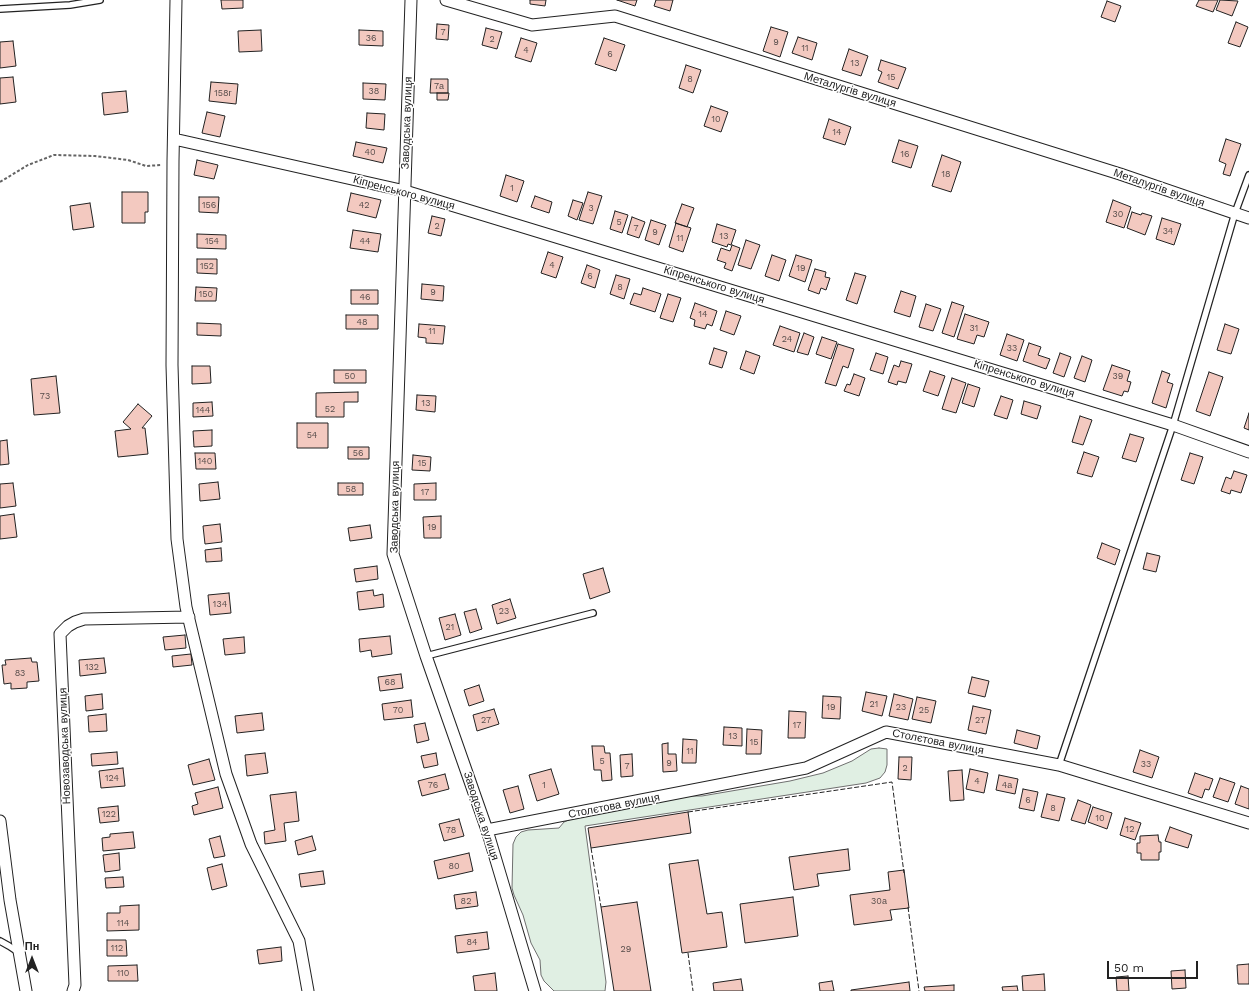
<!DOCTYPE html>
<meta charset="utf-8">
<style>
body{margin:0}
#map{position:relative;width:1249px;height:991px;overflow:hidden;background:#fff;font-family:"Work Sans",sans-serif}
canvas{display:block}
.north{position:absolute;left:12px;top:939px;width:40px;height:40px;-webkit-text-stroke:3px #fff;paint-order:stroke;rotate:0deg;font-size:11px;font-weight:700;line-height:16px;text-align:center;color:#222}
.north::after{content:'';display:block;margin:auto;width:14px;height:18px;background:#222;clip-path:polygon(50% 0,100% 100%,50% 72%,0 100%)}
.scale{position:absolute;left:1107px;top:961px;width:91px;height:18px;box-sizing:border-box;border:2px solid #222;border-top:0;padding-left:5px;font-size:12px;line-height:14px;white-space:nowrap;color:#222;-webkit-text-stroke:3px #fff;paint-order:stroke}
</style>
<div id="map">
<canvas width="1249" height="991"></canvas>
<div class="north">Пн</div>
<div class="scale">50 m</div>
</div>
<script>
const ctx = document.querySelector('canvas').getContext('2d');
ctx.lineJoin = 'round';
function fillPath(path, color) { ctx.fillStyle = color; ctx.fill(path, 'evenodd'); }
const poly = rows => new Path2D(rows.map(r => 'M' + r).join(''));
function stroke(path, color, width, dash) { ctx.strokeStyle = color; ctx.lineWidth = width; ctx.lineCap = dash ? 'butt' : 'round'; ctx.setLineDash(dash || []); ctx.stroke(path); }
function label(font, color, halo, rows, align = 'center') {
  ctx.font = font + ' "Work Sans",sans-serif'; ctx.lineWidth = 3; ctx.setLineDash([]); ctx.textBaseline = 'middle'; ctx.strokeStyle = halo; ctx.fillStyle = color; for (const [text, x, y, turn = 0] of rows) {
    ctx.save(); ctx.translate(x, y); ctx.rotate((+turn || 0) * Math.PI / 180); ctx.textAlign = isNaN(turn) ? turn : align; if (halo) ctx.strokeText(text, 0, 0); ctx.fillText(text, 0, 0); ctx.restore();
  }
}
const green = poly([
 [879,748,887,749,887,765,885,772,880,778,866,783,585,826,606,982,605,991,554,991,544,981,541,975,540,960,531,943,523,915,514,895,512,888,513,844,516,837,521,832,528,830,559,828,564,822,571,819,655,800,678,796,702,796,790,781,823,773,852,761,871,749,879,748]
]);
fillPath(green, '#e0efe3');
stroke(green, '#6f6f6f', 1);
const building = poly([
 [221,0,243,0,243,8,222,9,221,0],
 [530,0,546,0,545,6,530,4,530,0],
 [617,0,637,0,635,6,617,0],
 [656,0,673,0,670,11,654,6,656,0],
 [1199,0,1218,0,1213,12,1196,6,1199,0],
 [1220,0,1238,1,1232,16,1216,10,1220,0],
 [1107,1,1121,6,1115,22,1101,17,1107,1],
 [1236,22,1248,27,1240,47,1228,43,1236,22],
 [437,24,449,25,448,40,436,39,437,24],
 [771,27,788,32,780,57,763,51,771,27],
 [486,28,502,32,497,49,482,45,486,28],
 [261,30,262,51,239,52,238,31,261,30],
 [359,30,383,31,383,46,359,45,359,30],
 [798,37,817,43,812,60,792,53,798,37],
 [521,38,537,43,531,62,515,57,521,38],
 [604,38,625,45,616,71,595,64,604,38],
 [13,41,16,66,0,68,0,42,13,41],
 [849,49,868,56,861,76,842,70,849,49],
 [881,60,906,68,898,89,878,82,882,72,878,70,881,60],
 [686,65,701,70,693,93,679,88,686,65],
 [13,77,16,102,0,104,0,78,13,77],
 [431,79,448,79,448,93,430,93,431,79],
 [211,82,238,84,236,104,209,101,211,82],
 [363,83,386,84,385,100,363,99,363,83],
 [126,91,128,112,104,115,102,93,126,91],
 [437,93,449,93,448,100,437,100,437,93],
 [711,106,728,112,721,132,704,126,711,106],
 [207,112,225,116,220,137,202,133,207,112],
 [367,113,385,114,384,130,366,128,367,113],
 [829,119,851,127,845,145,823,138,829,119],
 [1226,139,1241,144,1230,176,1223,174,1226,164,1219,161,1226,139],
 [899,140,918,146,911,168,892,162,899,140],
 [356,142,387,148,383,163,353,156,356,142],
 [942,155,961,162,951,192,932,186,942,155],
 [197,160,218,165,214,179,194,175,197,160],
 [506,175,524,181,517,202,500,196,506,175],
 [122,192,148,192,148,212,145,212,145,223,122,223,122,192],
 [588,192,602,196,593,224,579,220,588,192],
 [351,193,381,200,376,218,347,211,351,193],
 [535,196,552,202,549,213,531,207,535,196],
 [199,197,219,197,218,213,199,212,199,197],
 [573,200,583,203,577,220,568,216,573,200],
 [1113,200,1131,207,1124,228,1106,222,1113,200],
 [90,203,94,227,73,230,70,206,90,203],
 [682,204,694,208,687,227,675,223,682,204],
 [615,211,628,215,622,233,610,229,615,211],
 [1132,212,1141,215,1142,213,1152,216,1145,235,1127,228,1132,212],
 [432,216,445,219,441,236,428,233,432,216],
 [632,217,645,222,639,238,627,234,632,217],
 [1162,218,1181,224,1174,245,1156,239,1162,218],
 [651,220,666,225,659,245,645,240,651,220],
 [676,223,691,228,683,252,669,247,676,223],
 [717,224,736,230,731,245,728,244,727,247,712,242,717,224],
 [353,230,381,234,378,252,350,248,353,230],
 [197,234,226,235,226,249,197,248,197,234],
 [746,240,760,245,751,269,738,265,746,240],
 [732,245,740,248,732,271,724,268,726,263,717,260,721,248,730,251,732,245],
 [548,252,563,257,556,278,541,273,548,252],
 [772,255,786,260,779,281,765,276,772,255],
 [796,255,812,260,805,282,789,276,796,255],
 [197,259,217,259,217,274,197,273,197,259],
 [587,265,600,270,595,288,581,283,587,265],
 [815,269,826,272,825,277,830,278,826,290,821,288,819,294,808,290,815,269],
 [855,273,866,276,857,304,846,300,855,273],
 [616,275,630,279,624,299,610,294,616,275],
 [422,284,444,286,443,301,421,299,422,284],
 [196,287,217,288,216,301,195,301,196,287],
 [643,288,661,294,655,312,630,304,634,293,641,295,643,288],
 [351,290,378,290,378,304,351,304,351,290],
 [901,291,916,296,910,317,894,312,901,291],
 [668,294,681,298,673,322,660,318,668,294],
 [952,302,964,306,954,337,942,333,952,302],
 [695,303,717,311,712,326,707,324,705,329,694,326,695,320,690,318,695,303],
 [926,304,941,309,933,331,919,327,926,304],
 [726,311,741,316,734,335,720,330,726,311],
 [965,314,989,322,984,337,977,335,974,344,957,339,965,314],
 [346,315,378,315,378,329,346,329,346,315],
 [197,323,221,324,221,336,197,335,197,323],
 [419,324,445,326,443,344,426,343,426,338,418,337,419,324],
 [1225,324,1239,329,1231,354,1217,350,1225,324],
 [780,326,800,333,794,352,773,345,780,326],
 [804,333,814,337,808,355,797,352,804,333],
 [1007,334,1024,340,1017,361,1000,355,1007,334],
 [822,337,837,342,831,359,816,354,822,337],
 [1029,343,1041,347,1038,355,1050,359,1046,369,1023,361,1029,343],
 [838,344,854,349,848,368,843,366,836,386,825,383,838,344],
 [714,348,727,352,722,368,709,364,714,348],
 [746,351,760,356,754,374,740,369,746,351],
 [876,353,888,357,883,374,870,370,876,353],
 [1060,353,1071,357,1064,377,1053,373,1060,353],
 [1082,356,1092,360,1085,382,1074,378,1082,356],
 [901,361,912,364,906,383,898,381,897,385,888,382,894,365,899,367,901,361],
 [1112,365,1130,371,1127,381,1131,382,1128,392,1124,391,1122,396,1103,390,1112,365],
 [192,366,210,366,211,383,192,384,192,366],
 [334,370,366,370,366,383,334,383,334,370],
 [930,371,945,376,938,396,923,391,930,371],
 [1162,371,1170,374,1167,382,1173,384,1166,408,1152,403,1162,371],
 [1209,372,1223,377,1210,416,1196,411,1209,372],
 [854,374,865,378,859,396,844,391,847,384,850,385,854,374],
 [56,376,60,413,34,415,31,379,56,376],
 [952,378,966,383,956,413,942,409,952,378],
 [968,384,980,388,974,407,962,403,968,384],
 [358,392,358,402,344,402,344,417,316,417,316,393,358,392],
 [417,395,436,396,435,412,416,410,417,395],
 [1001,396,1013,400,1007,419,994,415,1001,396],
 [1024,401,1041,406,1037,419,1021,414,1024,401],
 [212,402,213,416,193,417,193,403,212,402],
 [138,404,152,416,142,428,145,428,148,454,118,457,115,431,131,429,123,422,138,404],
 [1249,413,1249,430,1244,428,1249,413],
 [1080,416,1092,420,1083,445,1072,442,1080,416],
 [297,423,328,423,328,448,297,448,297,423],
 [212,430,212,446,194,447,193,431,212,430],
 [1130,434,1144,438,1136,462,1122,458,1130,434],
 [7,440,9,464,0,465,0,441,7,440],
 [348,447,369,447,369,459,348,459,348,447],
 [1084,452,1099,457,1092,477,1077,473,1084,452],
 [195,453,215,453,216,469,196,469,195,453],
 [1190,453,1203,457,1194,484,1181,480,1190,453],
 [413,455,431,457,430,471,412,470,413,455],
 [1234,471,1247,475,1241,493,1231,490,1230,494,1221,491,1226,477,1231,479,1234,471],
 [218,482,220,499,200,501,199,484,218,482],
 [13,483,16,506,0,508,0,484,13,483],
 [338,483,363,483,363,495,338,495,338,483],
 [436,483,436,500,414,500,414,484,436,483],
 [14,514,17,537,0,539,0,516,14,514],
 [441,516,441,538,424,538,423,517,441,516],
 [220,524,222,542,205,544,203,526,220,524],
 [370,525,372,538,350,541,348,528,370,525],
 [1102,543,1120,550,1115,565,1097,558,1102,543],
 [221,548,222,561,206,562,205,550,221,548],
 [1147,553,1160,556,1156,572,1143,569,1147,553],
 [377,566,378,579,356,582,354,569,377,566],
 [603,568,610,592,590,599,583,574,603,568],
 [373,590,374,596,383,594,384,607,359,610,357,592,373,590],
 [229,593,231,613,210,615,208,595,229,593],
 [510,599,516,618,497,624,492,605,510,599],
 [476,609,482,629,470,633,464,612,476,609],
 [455,614,461,635,445,640,439,618,455,614],
 [185,635,186,648,165,650,163,637,185,635],
 [390,636,392,654,372,657,371,650,360,652,359,639,390,636],
 [244,637,245,653,225,655,223,639,244,637],
 [191,654,192,665,173,667,172,656,191,654],
 [31,658,32,662,37,662,39,681,27,682,27,688,11,689,11,683,4,684,2,665,6,665,5,660,31,658],
 [104,658,106,673,80,676,79,660,104,658],
 [401,674,403,688,380,691,378,677,401,674],
 [972,677,989,681,985,697,968,693,972,677],
 [479,685,484,701,469,706,464,690,479,685],
 [866,692,887,696,882,716,862,711,866,692],
 [102,694,103,709,86,711,85,696,102,694],
 [894,694,913,699,908,720,889,716,894,694],
 [823,696,841,697,840,719,822,718,823,696],
 [917,697,936,701,931,723,912,719,917,697],
 [411,700,413,717,384,720,382,704,411,700],
 [973,706,991,710,986,734,968,730,973,706],
 [494,709,499,724,477,731,473,715,494,709],
 [789,711,806,712,805,738,788,738,789,711],
 [262,713,264,730,237,733,235,716,262,713],
 [106,714,107,731,89,732,88,716,106,714],
 [425,723,429,740,417,743,414,725,425,723],
 [724,727,742,728,742,746,723,745,724,727],
 [747,729,762,730,761,754,746,754,747,729],
 [1017,730,1040,736,1037,749,1014,743,1017,730],
 [683,739,697,740,696,763,682,763,683,739],
 [668,743,668,754,676,754,677,771,663,772,662,744,668,743],
 [592,746,604,746,605,753,610,753,612,780,602,781,601,770,594,770,592,746],
 [1140,750,1159,757,1152,778,1133,772,1140,750],
 [117,752,118,764,92,766,91,754,117,752],
 [265,753,268,773,247,776,245,755,265,753],
 [436,753,438,765,424,768,421,756,436,753],
 [632,754,633,776,621,777,620,755,632,754],
 [899,757,912,757,911,780,898,779,899,757],
 [209,759,215,780,193,785,188,765,209,759],
 [123,768,125,786,101,788,99,771,123,768],
 [551,769,559,794,537,801,529,775,551,769],
 [970,769,988,773,984,793,966,789,970,769],
 [962,770,964,800,950,801,948,771,962,770],
 [1195,773,1213,779,1209,790,1205,789,1202,798,1188,793,1195,773],
 [445,774,449,789,422,796,418,781,445,774],
 [999,775,1018,779,1015,794,996,790,999,775],
 [1220,778,1235,783,1228,802,1213,797,1220,778],
 [518,786,524,809,510,813,503,790,518,786],
 [1241,786,1249,789,1249,809,1235,804,1241,786],
 [218,787,223,808,194,815,192,806,198,804,195,793,218,787],
 [1023,789,1038,792,1034,811,1019,808,1023,789],
 [296,792,299,821,284,823,286,841,265,844,264,832,275,830,270,795,296,792],
 [1047,794,1065,798,1059,821,1041,817,1047,794],
 [1078,800,1091,805,1085,824,1071,820,1078,800],
 [118,806,119,821,100,823,98,808,118,806],
 [1093,807,1112,813,1107,829,1088,822,1093,807],
 [688,812,691,833,591,848,588,828,688,812],
 [1125,818,1141,823,1135,840,1120,835,1125,818],
 [459,819,464,836,444,841,439,824,459,819],
 [1170,827,1192,835,1188,848,1165,841,1170,827],
 [133,832,135,848,103,851,102,838,110,837,110,834,133,832],
 [1158,835,1159,842,1161,842,1161,852,1159,852,1159,860,1141,860,1141,853,1137,853,1137,843,1140,843,1140,836,1158,835],
 [220,836,225,856,214,858,209,839,220,836],
 [312,836,316,850,298,855,295,841,312,836],
 [848,849,850,870,817,874,819,886,794,890,789,857,848,849],
 [119,853,120,870,105,872,103,855,119,853],
 [469,853,473,871,438,879,434,861,469,853],
 [698,860,707,914,722,912,727,947,682,953,669,864,698,860],
 [222,864,227,886,212,890,207,868,222,864],
 [904,870,909,908,890,910,892,920,854,925,850,895,890,890,888,872,904,870],
 [323,871,325,884,301,887,299,874,323,871],
 [123,877,124,887,106,888,105,878,123,877],
 [476,892,478,906,456,909,454,895,476,892],
 [793,897,798,936,745,943,740,904,793,897],
 [637,902,651,991,614,991,601,907,637,902],
 [139,905,139,930,107,931,107,913,120,913,120,906,139,905],
 [487,932,489,949,457,953,455,936,487,932],
 [107,940,126,940,127,956,107,956,107,940],
 [281,947,282,961,259,964,257,950,281,947],
 [1249,964,1249,984,1238,984,1237,965,1249,964],
 [137,965,138,981,108,981,108,966,137,965],
 [1185,970,1186,988,1172,989,1171,971,1185,970],
 [495,973,497,991,475,991,473,976,495,973],
 [1044,974,1045,991,1023,991,1022,976,1044,974],
 [1128,976,1129,991,1117,991,1116,977,1128,976],
 [741,979,743,991,714,991,713,983,741,979],
 [832,981,834,991,820,991,819,983,832,981],
 [909,982,910,991,851,991,851,990,909,982],
 [954,985,954,991,925,991,924,987,954,985],
 [1017,986,1018,991,1003,991,1002,987,1017,986]
]);
fillPath(building, '#f3c9c0');
stroke(building, '#222', 1);
const service = poly([
 [0,9,70,5,100,0],
 [426,656,593,613],
 [1059,765,1173,425,1235,213,1249,175],
 [0,941,9,946,18,952]
]);
const minor = poly([
 [176,0,173,161,172,365,177,539,186,607,226,774,251,844,299,941,308,991],
 [411,0,393,554,426,656,487,830,535,991],
 [446,0,532,25,615,16,1120,174,1249,218],
 [174,139,405,191,1173,425,1249,452],
 [0,821,10,900,26,991],
 [487,830,806,768,886,732,1059,765,1249,823],
 [73,991,75,985,60,634,68,626,75,622,84,619,189,617]
]);
stroke(service, '#222', 8);
stroke(minor, '#222', 13);
stroke(poly([
 [0,182,28,165,54,155,95,156,128,160,146,166,162,165]
]), '#646464', 2, [3, 2]);
stroke(service, '#fff', 5.5);
stroke(minor, '#fff', 11);
stroke(poly([
 [688,812,892,782,904,873],
 [591,848,601,907],
 [908,907,919,991],
 [688,953,693,991]
]), '#222', 1, [5, 2]);
label('9px', '#564c4a', null, [
 ["7",443,32],
 ["36",371,38],
 ["2",492,39],
 ["9",776,42],
 ["11",805,48],
 ["4",526,50],
 ["6",610,54],
 ["13",855,63],
 ["15",891,77],
 ["8",690,79],
 ["7а",439,86],
 ["38",374,91],
 ["158г",223,93],
 ["10",716,119],
 ["14",837,132],
 ["40",370,152],
 ["16",905,154],
 ["18",946,174],
 ["1",512,188],
 ["156",209,205],
 ["42",364,205],
 ["3",591,208],
 ["30",1118,214],
 ["5",619,222],
 ["2",437,226],
 ["7",636,228],
 ["34",1168,231],
 ["9",655,232],
 ["13",724,236],
 ["11",680,238],
 ["154",212,241],
 ["44",365,241],
 ["4",552,265],
 ["152",207,266],
 ["19",801,268],
 ["6",590,276],
 ["8",620,287],
 ["9",433,292],
 ["150",206,294],
 ["46",365,297],
 ["14",703,314],
 ["48",362,322],
 ["31",974,328],
 ["11",432,331],
 ["24",787,339],
 ["33",1012,348],
 ["50",350,376],
 ["39",1118,376],
 ["73",45,396],
 ["13",426,403],
 ["52",330,409],
 ["144",203,410],
 ["54",312,435],
 ["56",358,453],
 ["140",205,461],
 ["15",422,463],
 ["58",351,489],
 ["17",425,492],
 ["19",432,527],
 ["134",220,604],
 ["23",504,611],
 ["21",450,627],
 ["132",92,667],
 ["83",20,673],
 ["68",390,682],
 ["21",874,704],
 ["19",831,707],
 ["23",901,707],
 ["70",398,710],
 ["25",924,710],
 ["27",486,720],
 ["27",980,720],
 ["17",797,725],
 ["13",733,736],
 ["15",754,742],
 ["11",690,751],
 ["5",602,761],
 ["9",669,763],
 ["33",1146,764],
 ["7",627,766],
 ["2",905,768],
 ["124",112,778],
 ["4",977,781],
 ["76",433,785],
 ["1",544,785],
 ["4а",1007,785],
 ["6",1028,800],
 ["8",1053,808],
 ["122",109,814],
 ["10",1100,818],
 ["12",1130,829],
 ["78",451,830],
 ["80",454,866],
 ["82",466,901],
 ["30а",879,901],
 ["114",123,923],
 ["84",472,942],
 ["112",117,948],
 ["29",626,949],
 ["110",123,973]
]);
label('11px', '#222', '#fff', [
 ["Металургів вулиця",850,90,17],
 ["Заводська вулиця",407,123,-88],
 ["Металургів вулиця",1159,188,19],
 ["Кіпренського вулиця",404,193,15],
 ["Кіпренського вулиця",714,285,17],
 ["Кіпренського вулиця",1024,379,17],
 ["Заводська вулиця",395,507,-89],
 ["Столєтова вулиця",938,742,11],
 ["Новозаводська вулиця",65,746,-92],
 ["Столєтова вулиця",614,806,-11],
 ["Заводська вулиця",481,816,72]
]);
</script>
